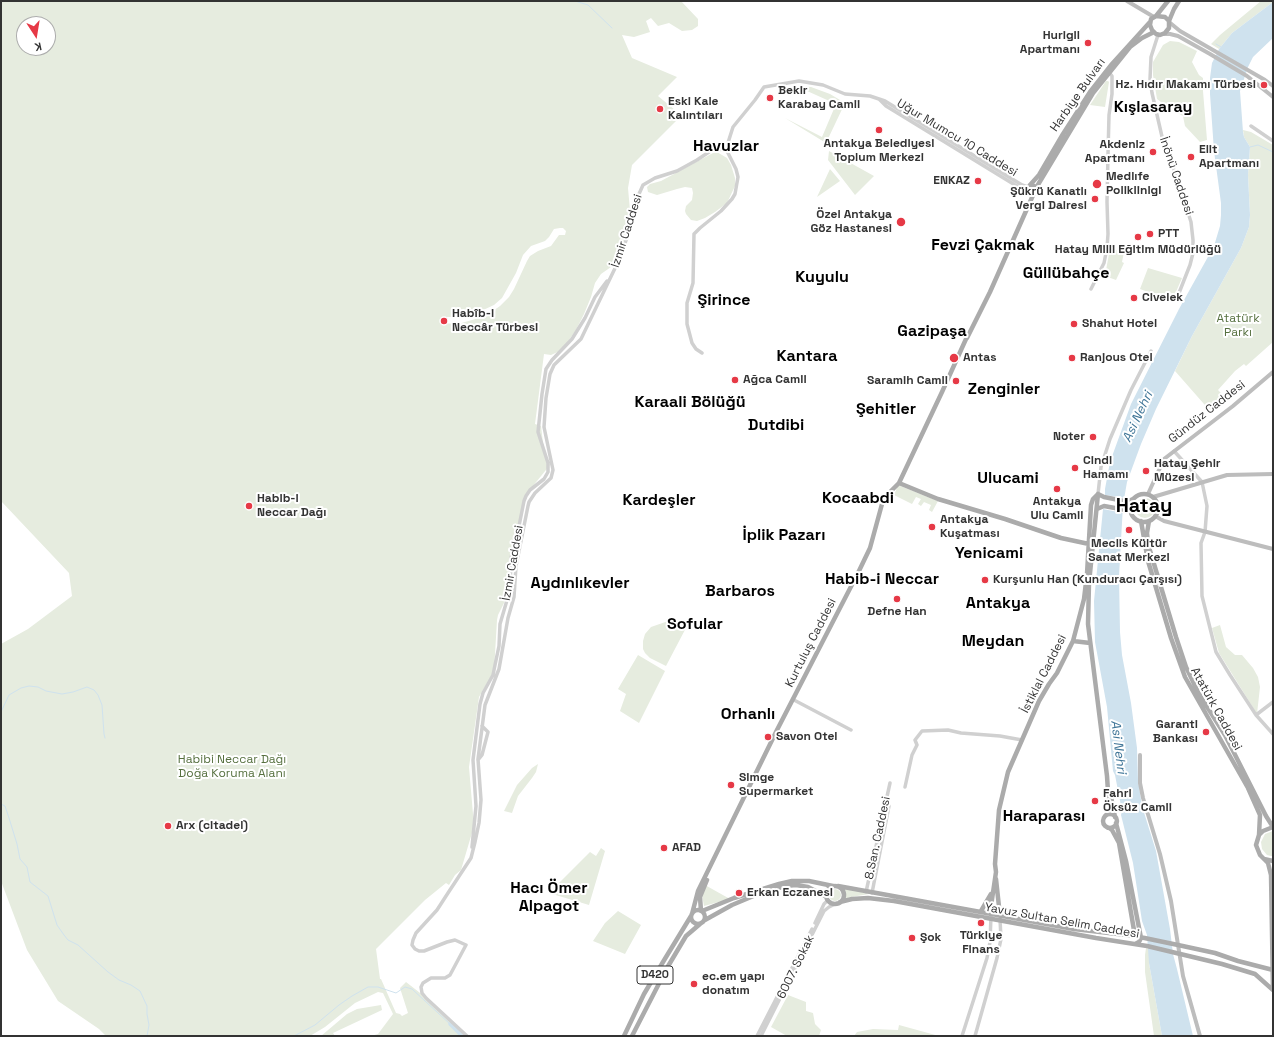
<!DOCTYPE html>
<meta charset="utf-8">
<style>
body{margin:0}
#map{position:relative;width:1274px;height:1037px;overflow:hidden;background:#fff;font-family:"Space Grotesk",sans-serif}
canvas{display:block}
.frame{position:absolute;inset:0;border:2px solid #333;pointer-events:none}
.north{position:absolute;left:16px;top:16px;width:40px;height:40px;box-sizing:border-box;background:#fff;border:1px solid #adadad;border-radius:50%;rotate:168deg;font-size:11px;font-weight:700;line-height:16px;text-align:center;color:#333}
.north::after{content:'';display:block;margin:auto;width:14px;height:18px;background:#e63946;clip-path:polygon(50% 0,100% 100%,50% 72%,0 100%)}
</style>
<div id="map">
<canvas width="1274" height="1037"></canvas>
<div class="frame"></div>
<div class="north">K</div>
</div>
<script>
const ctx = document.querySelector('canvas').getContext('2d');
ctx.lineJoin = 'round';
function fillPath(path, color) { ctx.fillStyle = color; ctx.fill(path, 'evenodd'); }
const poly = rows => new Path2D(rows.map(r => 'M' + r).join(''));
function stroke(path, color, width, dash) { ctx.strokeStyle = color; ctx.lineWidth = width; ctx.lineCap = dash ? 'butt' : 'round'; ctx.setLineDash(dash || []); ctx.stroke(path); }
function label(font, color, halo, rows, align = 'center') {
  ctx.font = font + ' "Space Grotesk",sans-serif'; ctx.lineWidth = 4; ctx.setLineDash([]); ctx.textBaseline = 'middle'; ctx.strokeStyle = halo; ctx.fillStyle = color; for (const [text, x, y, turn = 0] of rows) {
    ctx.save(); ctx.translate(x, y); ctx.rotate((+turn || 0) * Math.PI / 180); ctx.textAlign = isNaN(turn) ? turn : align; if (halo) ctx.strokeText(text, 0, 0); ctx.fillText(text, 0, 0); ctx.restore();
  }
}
fillPath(poly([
 [1,1,681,1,698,19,698,26,692,30,682,31,669,23,658,26,651,18,646,21,650,32,634,37,622,35,632,58,677,77,658,96,675,110,677,120,632,165,628,188,631,222,630,229,617,259,611,267,601,274,595,283,591,297,584,314,576,330,562,350,551,355,544,354,535,424,541,426,544,451,550,465,524,497,509,593,498,615,497,620,494,671,479,697,469,767,474,826,461,870,455,875,449,885,446,883,425,900,376,949,380,979,381,979,396,1013,400,1014,402,1016,408,1013,400,988,406,982,424,996,465,1036,371,1036,378,1034,393,1014,383,993,378,992,355,1003,325,1027,310,1036,106,1036,99,1029,58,1001,27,950,1,881,1,644,28,629,72,596,69,573,1,501],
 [24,24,48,24,48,48,24,48],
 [560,228,563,228,566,231,565,235,559,235,551,246,538,251,530,256,527,261,514,289,509,297,500,306,490,313,479,318,458,324,440,323,441,317,456,317,468,315,481,311,494,305,502,298,516,273,523,255,531,246,545,241,549,237,554,229],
 [1261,1,1273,1,1273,2,1232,33,1219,49,1211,44,1220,35],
 [1170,41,1179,42,1197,51,1192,62,1199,75,1203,78,1203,91,1207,140,1200,142,1185,126,1183,116,1170,109,1157,99,1153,75,1153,62,1163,45],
 [1106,81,1108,81,1109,82,1105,107,1090,105],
 [796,86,811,87,830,94,845,103,826,143,785,118,822,137,836,104],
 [1243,130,1251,132,1273,145,1273,342,1246,366,1244,364,1235,371,1218,390,1227,399,1211,412,1175,371,1192,336,1241,248,1249,227,1250,215,1248,175,1250,147,1244,137],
 [829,151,874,176,855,195,828,160],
 [717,152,727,158,731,165,735,178,735,186,727,203,715,212,705,218,697,221,691,220,686,214,685,211,686,206,692,200,693,193,692,188,685,187,677,189,657,195,648,192,647,187,650,184,661,181,713,153],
 [830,169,840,181,817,197],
 [1110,248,1124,252,1122,262,1124,263,1116,280,1105,276],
 [1148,268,1182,278,1172,301,1140,289],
 [898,485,938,501,932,512,929,510,931,505,924,502,921,506,918,504,921,499,916,497,912,504,894,495],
 '1135 508a10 10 0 1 1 20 0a10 10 0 1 1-20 0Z',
 [674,619,687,626,666,666,650,658,645,653,643,649,643,641,645,634,651,627],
 [1220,625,1226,647,1235,655,1242,655,1253,668,1258,677,1260,687,1257,714,1219,653,1212,628],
 [638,655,665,671,639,723,620,711,626,694,618,689],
 [538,764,536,772,532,778,518,796,512,813,504,811,517,785,532,768],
 [1273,831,1273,856,1271,856,1267,855,1262,849,1261,842,1265,834],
 [601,848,605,851,589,905,549,893,590,852,596,856],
 [705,885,730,899,704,906,702,895],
 [844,888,875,893,851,897,845,899],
 '829 895a6 6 0 1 1 12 0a6 6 0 1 1-12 0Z',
 [618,911,641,925,625,954,593,941,605,923],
 [1146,948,1149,949,1149,963,1162,1036,1154,1036,1145,972,1145,955],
 [788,995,806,1002,806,1011,813,1013,815,1024,821,1030,819,1036,787,1036,771,1027],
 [381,1005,382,1010,333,1033,335,1036,321,1036,347,1014,357,1009],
 [899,1025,939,1036,854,1036,857,1032,873,1029,898,1030]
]), '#e6ecdf');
fillPath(poly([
 [1273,2,1273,38,1253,57,1248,67,1240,91,1243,132,1244,137,1250,147,1248,175,1250,215,1249,227,1241,248,1192,336,1156,409,1141,444,1127,482,1123,505,1119,576,1120,632,1122,655,1131,703,1137,748,1138,780,1142,806,1156,851,1170,929,1173,954,1177,969,1193,1036,1162,1036,1149,963,1147,935,1142,921,1133,863,1121,815,1122,811,1115,775,1113,771,1107,707,1095,642,1094,601,1103,509,1105,503,1105,489,1110,462,1131,404,1179,309,1214,246,1220,226,1221,215,1221,203,1214,151,1210,94,1210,78,1212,63,1219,49,1232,33]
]), '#cfe2ee');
fillPath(poly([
 [1105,495,1125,498,1123,513,1103,509]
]), '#fff');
stroke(poly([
 [575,1,588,5,612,28],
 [1216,44,1221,47],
 [1250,147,1258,145,1273,152],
 [1,712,9,695,21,688,29,686,38,687,46,691,62,694,73,692,87,687,94,690,98,695,102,705,104,734,105,738],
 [1,804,5,806,9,818,17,844,20,859,27,867,30,882,48,896,57,925,64,935,68,940,78,945,108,972,119,980,131,985,140,991,147,1006,147,1014,149,1025,147,1036],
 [294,1036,315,1025,339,1005,352,996,368,987,378,987,396,993,405,987,412,989,450,1024]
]), '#cfe2ee', 1);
stroke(poly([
 [450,1024,462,1036]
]), '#cfe2ee', 3.5);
stroke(poly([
 [1158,35,1151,57,1150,79,1152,93,1163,141,1177,178,1191,222,1193,240,1193,253,1190,265,1179,293],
 [879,99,886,106,904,117,1015,185,1022,189,1028,190],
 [1251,126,1273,141],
 [1091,289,1104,263,1107,248,1108,234,1107,202,1108,154,1109,115,1112,94,1112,76,1108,71],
 [702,353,696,349,692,343,687,324,687,303,693,283,694,234,700,228,721,211,732,199,735,194,738,177,736,169,726,149,733,127,755,100,764,87,799,81,823,85,845,94,870,96,885,101,1022,185,1028,187],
 [1174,451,1202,482,1207,506,1205,532,1201,543,1202,596,1216,652,1230,675,1256,715,1273,734],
 [1098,494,1101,467,1110,439,1131,390,1151,351],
 [794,700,851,730],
 [1256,715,1273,702],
 [478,760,482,755,488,732,482,726],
 [905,787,912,755,917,745,915,740,922,731,948,730,961,733,1000,736,1022,740],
 [472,847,476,806,473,760,480,704,483,693,493,675,495,665,499,646,500,624,510,590,511,558,518,531,524,501,526,496,530,490,544,479,548,472,548,463,538,432,542,394,546,369,552,360,572,339,585,318,595,297,607,281],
 [866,892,890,783],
 [872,893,889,806],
 [815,923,824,904,828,900],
 [467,1036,426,998,422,993,421,987,423,983,431,978,445,978,450,975,466,945,455,940,447,942,424,951,419,951,415,949,412,945,413,940,416,933,437,910,448,893,471,858,475,842,479,823,481,800,478,759,485,705,499,669,508,618,514,597,516,566,528,506,529,502,535,493,551,478,553,470,544,427,546,398,550,374,554,365,581,339,618,262,631,227,632,215,639,194,643,185,655,178,677,171,697,160,712,150,726,149],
 [757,1036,812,929],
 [761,1036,824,911,829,907,837,903],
 [962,1036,987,958,990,942,991,916],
 [975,1036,997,958,1001,939,1000,919]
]), '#d0d0d0', 3.5);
stroke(poly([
 [1127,1,1154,17],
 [1169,22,1180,31,1265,80,1273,86],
 [1163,34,1170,34,1178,36,1210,54,1247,76,1273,97],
 [1148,494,1164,459,1233,406,1273,372],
 [1153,497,1227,475,1273,474],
 [1155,516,1164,521,1273,549],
 [1140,755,1140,783,1143,798,1160,854,1171,901,1183,976,1200,1036]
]), '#bdbdbd', 4);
stroke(poly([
 [1156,16,1168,1],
 [1169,21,1165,17,1156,16,1151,19,1150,25,1152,30,1156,34,1160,35,1165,33,1169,28,1169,21,1174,9,1179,1],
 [1030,185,1039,175,1063,134,1090,92,1112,64,1150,22],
 [1036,188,1034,186,1032,185,1028,187,1028,190,1030,193,1033,193,1035,192,1036,188,1093,93,1130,47,1142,38,1154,32],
 [899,483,938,499,1005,519,1061,538,1089,544],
 [1098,494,1089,583,1088,624,1107,776,1109,807,1108,813,1105,816],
 [1098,494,1104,497,1124,501,1129,501,1133,499],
 '1130 508a14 14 0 1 1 28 0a14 14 0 1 1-28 0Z',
 [1097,509,1104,506,1131,511],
 [1141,521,1148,561,1171,638,1185,677,1248,788,1260,815,1259,835],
 [1149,521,1147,533,1148,544,1176,637,1186,667,1199,694,1225,735,1266,816,1273,827],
 [1073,641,1090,643],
 [1110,792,1115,817],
 '1103 821a7 7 0 1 1 14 0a7 7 0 1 1-14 0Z',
 [1116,823,1126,861,1141,938,1139,942,1135,944],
 [1273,827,1263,831,1259,835,1256,845,1260,855,1264,859,1273,861],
 [1109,828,1112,830,1119,843,1135,936],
 [1264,859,1268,863,1271,875,1273,990],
 [996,879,1000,916],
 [838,886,1074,929,1135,936,1178,945,1215,953,1238,961,1273,970],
 '826 895a9 9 0 1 1 18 0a9 9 0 1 1-18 0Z',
 [772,890,785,886,796,885,808,887,827,897],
 [840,902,852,899,868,898,894,901,1096,938,1147,946,1222,964,1255,974,1273,990],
 '691 917a7 7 0 1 1 14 0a7 7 0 1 1-14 0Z',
 [701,911,700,897,707,880],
 [702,911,734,898,779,884,792,881,809,881,833,886],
 [981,911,991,894],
 [990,913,996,872,995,864,999,810,1008,772,1039,701,1049,684,1057,673,1073,641,1084,599,1087,574,1091,505,1093,499,1098,494],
 [692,914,698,891,777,730,858,573,870,548,882,504,886,496,899,483,942,392,966,339,967,338,990,292,1034,193],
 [705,920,732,905,763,892],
 [624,1036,644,994,663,962,691,916],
 [632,1036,667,968,686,936,700,924]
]), '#ababab', 4.5);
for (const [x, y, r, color] of [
 [1088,43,4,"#e63946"],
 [1264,85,4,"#e63946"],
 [770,98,4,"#e63946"],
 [660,109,4,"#e63946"],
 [879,130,4,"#e63946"],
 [1153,152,4,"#e63946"],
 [1191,157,4,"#e63946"],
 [978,181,4,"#e63946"],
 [1097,184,5,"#e63946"],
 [1095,199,4,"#e63946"],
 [901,222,5,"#e63946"],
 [1150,234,4,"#e63946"],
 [1138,237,4,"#e63946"],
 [1134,298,4,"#e63946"],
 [444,321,4,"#e63946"],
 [1074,324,4,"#e63946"],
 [954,358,5,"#e63946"],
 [1072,358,4,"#e63946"],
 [735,380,4,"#e63946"],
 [956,381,4,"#e63946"],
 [1093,437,4,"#e63946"],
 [1075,468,4,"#e63946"],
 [1146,471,4,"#e63946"],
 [1057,489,4,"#e63946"],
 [249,506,4,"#e63946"],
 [932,527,4,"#e63946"],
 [1129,530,4,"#e63946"],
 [985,580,4,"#e63946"],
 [897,599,4,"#e63946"],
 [1206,732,4,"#e63946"],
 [768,737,4,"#e63946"],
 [731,785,4,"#e63946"],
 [1095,801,4,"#e63946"],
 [168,826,4,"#e63946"],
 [664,848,4,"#e63946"],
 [739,893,4,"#e63946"],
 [981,923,4,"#e63946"],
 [912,938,4,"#e63946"],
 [694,984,4,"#e63946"]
]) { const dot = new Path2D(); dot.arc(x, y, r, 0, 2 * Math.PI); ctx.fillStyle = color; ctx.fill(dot); stroke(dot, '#fff', 1.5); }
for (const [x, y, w] of [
 [655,975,36]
]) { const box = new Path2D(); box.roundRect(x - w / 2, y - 9, w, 18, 3); ctx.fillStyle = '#fff'; ctx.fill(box); stroke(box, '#333', 1); }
label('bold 11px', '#333', null, [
 ["D420",655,975]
]);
label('bold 12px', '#333', '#fff', [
 ["Hurigil",1080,36,"right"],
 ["Apartmanı",1080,50,"right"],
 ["Hz. Hıdır Makamı Türbesi",1256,85,"right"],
 ["Bekir",778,91],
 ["Karabay Camii",778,105],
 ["Eski Kale",668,102],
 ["Kalıntıları",668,116],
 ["Antakya Belediyesi",879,144,"center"],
 ["Toplum Merkezi",879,158,"center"],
 ["Akdeniz",1145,145,"right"],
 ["Apartmanı",1145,159,"right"],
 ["Elit",1199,150],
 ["Apartmanı",1199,164],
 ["Medlıfe",1106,177],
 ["Poliklinigi",1106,191],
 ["ENKAZ",970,181,"right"],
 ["Şükrü Kanatlı",1087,192,"right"],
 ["Vergi Dairesi",1087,206,"right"],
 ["Özel Antakya",892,215,"right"],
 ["Göz Hastanesi",892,229,"right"],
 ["PTT",1158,234],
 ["Hatay Milli Eğitim Müdürlüğü",1138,250,"center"],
 ["Civelek",1142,298],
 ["Habîb-i",452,314],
 ["Neccâr Türbesi",452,328],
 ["Shahut Hotel",1082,324],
 ["Antas",963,358],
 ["Ranjous Otel",1080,358],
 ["Ağca Camii",743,380],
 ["Saramih Camii",948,381,"right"],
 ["Noter",1085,437,"right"],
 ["Cindi",1083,461],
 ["Hamamı",1083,475],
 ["Hatay Şehir",1154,464],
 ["Müzesi",1154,478],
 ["Habib-i",257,499],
 ["Neccar Dağı",257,513],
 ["Antakya",1057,502,"center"],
 ["Ulu Camii",1057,516,"center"],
 ["Antakya",940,520],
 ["Kuşatması",940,534],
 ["Meclis Kültür",1129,544,"center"],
 ["Sanat Merkezi",1129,558,"center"],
 ["Kurşunlu Han (Kunduracı Çarşısı)",993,580],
 ["Defne Han",897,612,"center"],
 ["Garanti",1198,725,"right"],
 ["Bankası",1198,739,"right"],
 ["Savon Otel",776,737],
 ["Simge",739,778],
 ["Supermarket",739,792],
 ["Fahri",1103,794],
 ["Öksüz Camii",1103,808],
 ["Arx (citadel)",176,826],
 ["AFAD",672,848],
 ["Erkan Eczanesi",747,893],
 ["Türkiye",981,936,"center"],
 ["Finans",981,950,"center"],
 ["Şok",920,938],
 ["ec.em yapı",702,977],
 ["donatım",702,991]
], 'left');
label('12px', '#333', '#fff', [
 ["Harbiye Bulvarı",1078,95,-55],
 ["Uğur Mumcu 10 Caddesi",957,138,31],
 ["İnönü Caddesi",1176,176,71],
 ["İzmir Caddesi",627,231,-72],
 ["Gündüz Caddesi",1207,412,-38],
 ["İzmir Caddesi",513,563,-80],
 ["Kurtuluş Caddesi",811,643,-63],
 ["İstiklal Caddesi",1044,674,-63],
 ["Atatürk Caddesi",1216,709,61],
 ["8.San. Caddesi",878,838,-78],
 ["Yavuz Sultan Selim Caddesi",1062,921,10],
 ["6007. Sokak",796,967,-64]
]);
label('12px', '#56703f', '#fff', [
 ["Atatürk",1238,319],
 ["Parkı",1238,333],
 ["Habibi Neccar Dağı",232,760],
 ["Doğa Koruma Alanı",232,774]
]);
label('italic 13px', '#3f7597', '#fff', [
 ["Asi Nehri",1138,417,-65],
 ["Asi Nehri",1118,747,83]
]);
label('bold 16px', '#000', '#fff', [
 ["Kışlasaray",1153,108],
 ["Havuzlar",726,147],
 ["Fevzi Çakmak",983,246],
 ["Güllübahçe",1066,274],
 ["Kuyulu",822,278],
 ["Şirince",724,301],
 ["Gazipaşa",932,332],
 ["Kantara",807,357],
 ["Zenginler",1004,390],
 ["Karaali Bölüğü",690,403],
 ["Şehitler",886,410],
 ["Dutdibi",776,426],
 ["Ulucami",1008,479],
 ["Kocaabdi",858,499],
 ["Kardeşler",659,501],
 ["İplik Pazarı",784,536],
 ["Yenicami",989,554],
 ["Habib-i Neccar",882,580],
 ["Aydınlıkevler",580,584],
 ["Barbaros",740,592],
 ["Antakya",998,604],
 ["Sofular",695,625],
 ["Meydan",993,642],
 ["Orhanlı",748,715],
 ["Haraparası",1044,817],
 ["Hacı Ömer",549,889],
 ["Alpagot",549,907]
]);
label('bold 20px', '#000', '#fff', [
 ["Hatay",1144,507]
]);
</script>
